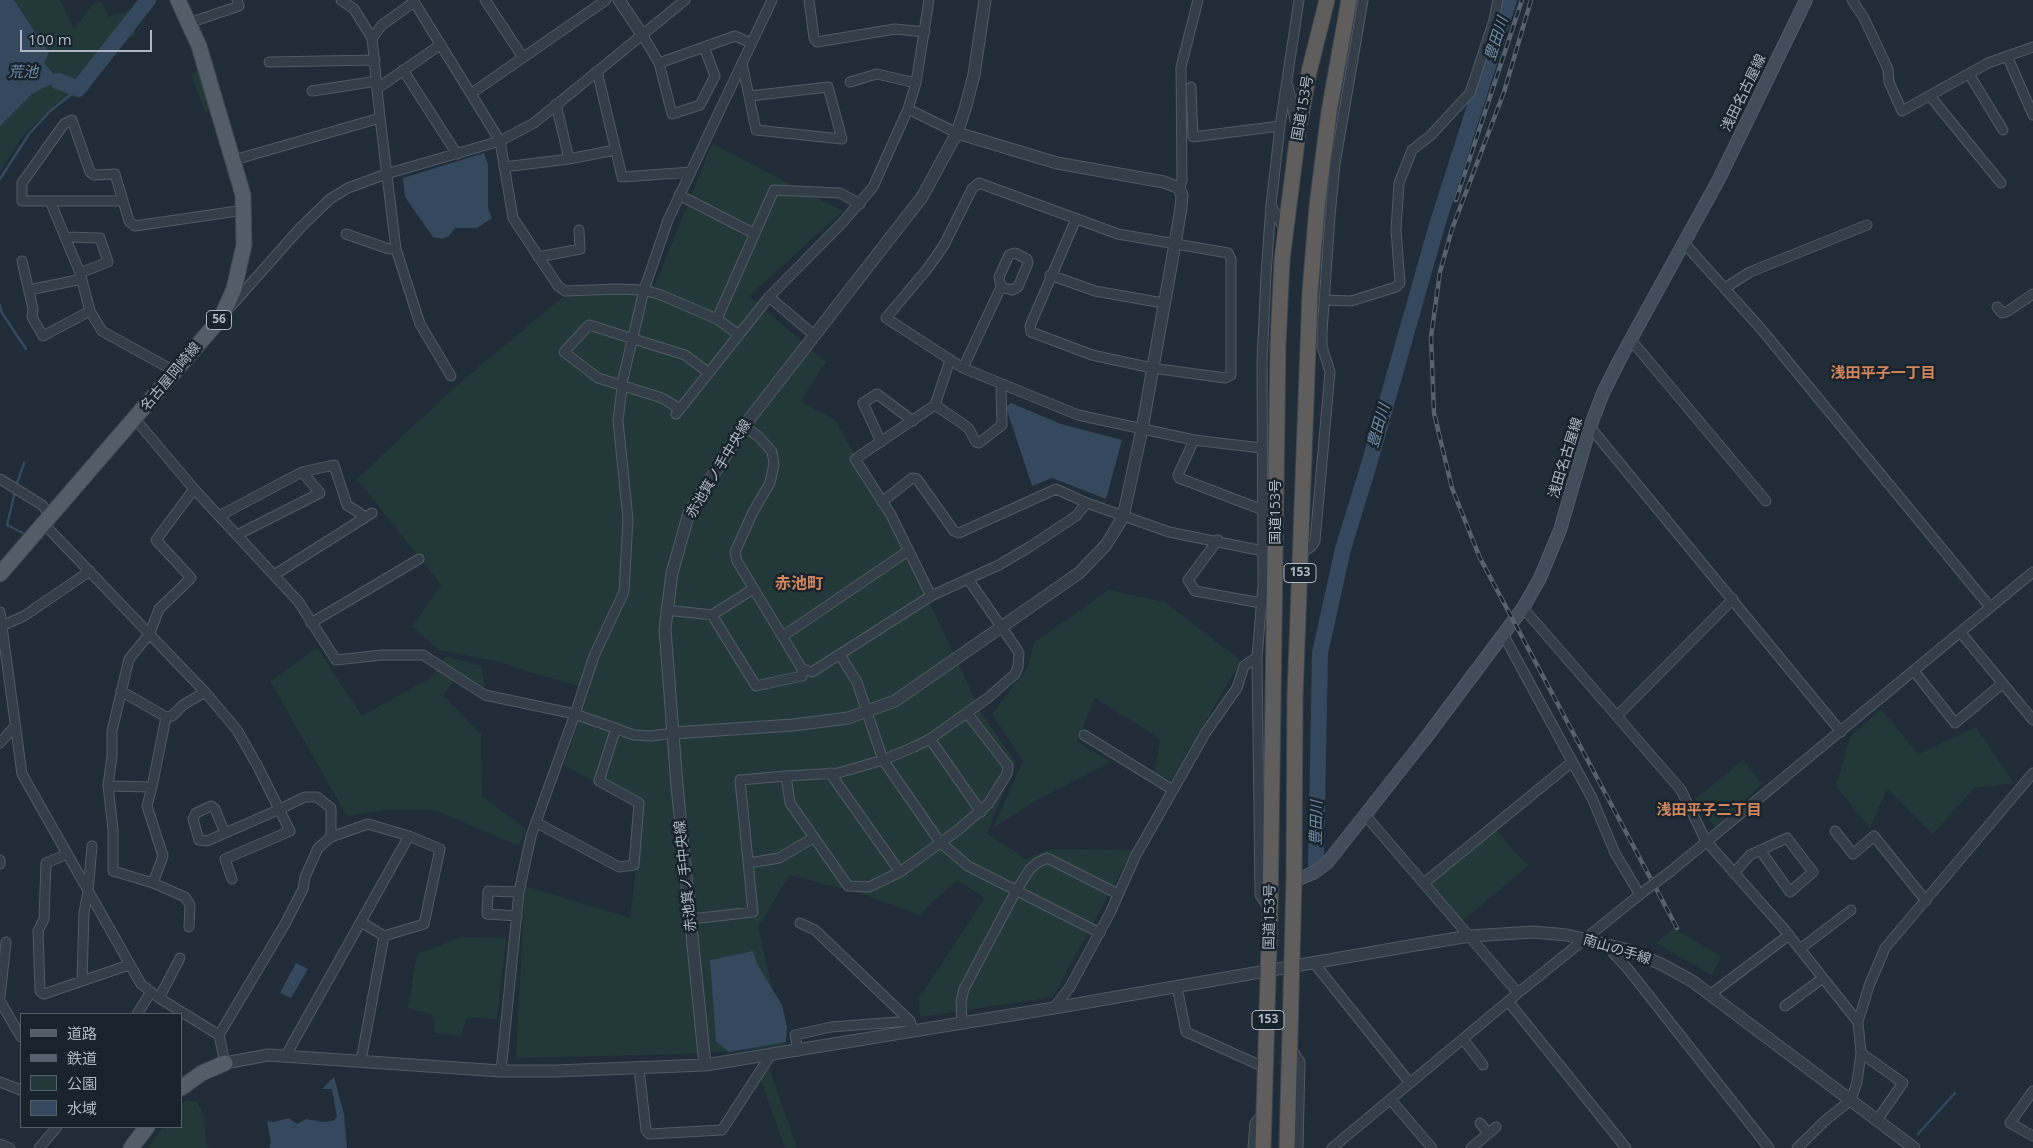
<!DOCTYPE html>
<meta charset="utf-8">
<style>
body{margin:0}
#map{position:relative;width:2033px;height:1148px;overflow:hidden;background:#202c37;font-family:"Open Sans","Noto Sans JP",sans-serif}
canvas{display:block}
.legend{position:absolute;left:20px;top:1013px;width:162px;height:115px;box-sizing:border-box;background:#19232c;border:1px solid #555f69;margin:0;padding:6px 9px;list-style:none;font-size:15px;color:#aeb8c4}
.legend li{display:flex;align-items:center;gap:10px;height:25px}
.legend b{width:25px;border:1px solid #555f69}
.scale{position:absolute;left:20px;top:30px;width:132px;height:22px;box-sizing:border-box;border:2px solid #aeb8c4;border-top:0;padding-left:6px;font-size:15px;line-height:18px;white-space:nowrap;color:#aeb8c4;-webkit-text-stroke:4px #19232c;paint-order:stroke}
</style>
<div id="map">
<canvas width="2033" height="1148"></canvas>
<ul class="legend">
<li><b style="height:6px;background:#525d68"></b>道路</li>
<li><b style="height:6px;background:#56626f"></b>鉄道</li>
<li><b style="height:14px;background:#233939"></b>公園</li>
<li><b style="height:14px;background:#34495e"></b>水域</li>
</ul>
<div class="scale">100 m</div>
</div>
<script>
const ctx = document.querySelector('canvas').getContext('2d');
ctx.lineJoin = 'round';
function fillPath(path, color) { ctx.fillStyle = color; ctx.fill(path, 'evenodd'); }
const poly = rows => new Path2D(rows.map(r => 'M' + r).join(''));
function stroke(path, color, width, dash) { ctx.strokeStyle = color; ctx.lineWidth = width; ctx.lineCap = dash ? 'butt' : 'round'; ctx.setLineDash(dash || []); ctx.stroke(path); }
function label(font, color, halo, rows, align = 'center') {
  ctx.font = font + ' "Open Sans","Noto Sans JP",sans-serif'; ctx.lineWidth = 5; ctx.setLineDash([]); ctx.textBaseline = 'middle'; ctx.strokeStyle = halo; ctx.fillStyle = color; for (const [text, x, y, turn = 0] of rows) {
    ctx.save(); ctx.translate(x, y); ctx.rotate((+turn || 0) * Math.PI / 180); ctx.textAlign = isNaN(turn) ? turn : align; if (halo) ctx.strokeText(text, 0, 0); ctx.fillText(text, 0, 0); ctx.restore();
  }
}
fillPath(poly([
 [14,0,60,0,74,29,93,4,102,1,108,17,146,6,134,22,135,37,120,40,81,89,54,105,22,137,0,171,0,126,32,94,49,85,57,83,58,79,44,63,49,53],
 [201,71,212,110,205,112,191,73],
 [712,144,843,211,749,296,826,362,801,401,835,420,882,502,982,714,1016,762,987,833,1026,859,1051,849,1133,850,1053,997,920,1017,919,998,985,898,957,880,919,915,866,895,790,875,758,927,786,1047,686,1054,516,1058,525,886,630,918,636,868,639,807,564,765,590,689,516,668,501,662,439,650,412,627,441,585,357,479,456,386,564,296,655,285],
 [1108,590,1165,602,1241,661,1171,780,1155,773,1160,739,1095,698,1077,741,1110,762,1034,802,993,828,1023,761,992,714,1028,667,1034,643],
 [317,648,362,716,430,678,446,656,481,666,485,687,458,675,443,695,481,734,482,796,526,829,519,846,434,810,383,810,347,816,270,681],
 [1881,709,1918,754,1976,727,2014,783,1974,788,1933,834,1887,789,1870,828,1836,786,1850,737],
 [1743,760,1762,784,1715,827,1693,801],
 [1495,829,1528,866,1462,921,1431,886,1431,881],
 [1673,928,1721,956,1712,975,1656,943],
 [462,937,506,938,497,1019,467,1017,461,1036,435,1033,433,1015,408,1008,417,954],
 [769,1068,797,1148,785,1148,760,1078],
 [188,1100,197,1102,204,1115,206,1145,209,1148,148,1148,163,1127,181,1127,181,1104]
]), '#233939');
fillPath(poly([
 [0,0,14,0,49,53,44,63,58,79,57,83,49,85,32,94,0,126],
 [484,153,488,165,488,209,492,218,477,228,455,228,449,236,442,239,433,237,405,197,403,178],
 [1011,403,1061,424,1122,440,1106,499,1052,478,1032,486,1006,407],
 [753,951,757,964,782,1005,787,1027,786,1042,729,1052,716,1041,710,960],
 [296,963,308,969,291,998,280,993],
 [334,1077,344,1114,347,1148,269,1148,271,1143,267,1121,273,1122,289,1118,297,1124,306,1119,323,1122,333,1121,337,1117,332,1089,322,1089]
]), '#34495e');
stroke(poly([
 [0,179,29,134,50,111,78,89],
 [0,305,2,313,26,349],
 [16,486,24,463],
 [15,492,7,525,25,534],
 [1918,1134,1955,1093]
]), '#34495e', 2.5);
stroke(poly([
 [58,81,78,89,148,0],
 [1316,864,1320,653,1343,549,1370,461,1437,225,1509,0]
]), '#34495e', 16);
const minor = poly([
 [341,0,354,9,372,38],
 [413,0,500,141,513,218,558,286,565,291,617,289,644,290,661,295,717,319,739,335],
 [485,0,522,56],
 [809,0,814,38,817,42,895,29,925,32],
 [1852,0,1864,18,1888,69,1889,82,1902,111,1988,63,2033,47],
 [414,2,382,25,372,38,380,118,396,249,420,324,451,376],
 [189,23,239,6,237,0],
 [643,36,659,63,672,114,700,105,715,76,704,47],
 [2007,56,2033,115],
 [269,62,375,60],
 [659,63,735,36,751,43],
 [742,63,756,130,842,139,828,87,750,96],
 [403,70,457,154],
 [597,71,622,177,691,172],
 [1969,74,2003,130],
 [850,82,877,74,916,83],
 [1288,86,1296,125],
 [1191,87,1193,137,1280,126],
 [378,88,440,45],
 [312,91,377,81],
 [472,93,606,0],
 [1930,96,2001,183],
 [556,104,569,159],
 [908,109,957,133],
 [234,160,380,118],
 [504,167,569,159,615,150],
 [1179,188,1182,181,1181,67,1198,0],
 [679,195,755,234],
 [50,201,80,273,90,311,102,331,176,372],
 [123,201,115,174,94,175,90,172,72,120,64,124,22,183,22,201,123,201,129,221,135,226,244,210],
 [1271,205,1285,231],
 [1076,219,1030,326,1031,332,1092,355,1152,368,1225,378,1231,375,1231,259,1228,253,1118,234,979,183,972,189,944,245,928,268,886,318,963,368,1078,415,1194,440,1261,448],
 [346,234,389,249,396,249],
 [66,237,100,238,108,262,80,273],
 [1685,244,1762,330,1990,607],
 [538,257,580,249,579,230],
 [22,261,33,309,32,317,43,336,90,311],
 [1050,275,1095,291,1163,303],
 [1725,288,1750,272,1867,225],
 [29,290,82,279],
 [1324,300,1351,301,1396,287,1400,283,1396,230,1399,183,1412,150,1431,135,1470,93,1494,20,1498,0],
 [231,306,301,227,330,199,348,188,386,174,500,141,534,123,685,0],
 [1997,307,2002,313,2008,311,2033,294],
 [717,319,774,190,840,193,860,204],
 [814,335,769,297,843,222,873,187,908,109,916,83,929,0],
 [1631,340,1766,501],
 [963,368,1001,287,999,277,1009,255,1015,253,1027,259,1028,263,1018,287,1012,290,1001,287],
 [935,405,963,424,969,429,976,442,979,443,1002,425,1001,385],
 [680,409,662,398,598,378,564,352,589,325,685,355,709,373],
 [676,414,769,297],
 [135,419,194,489,298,601,336,660,382,655,423,655,485,695,575,714,634,735,651,736,673,733],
 [744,426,759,437,772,452,774,464,770,483,753,512,735,552,737,561,802,669,812,672,931,596,891,515,855,459,935,405,950,360],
 [1590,427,1841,732],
 [1194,440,1178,475,1179,478,1263,510],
 [881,442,863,403,877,394,913,421],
 [302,472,334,465,347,505,361,514,363,519],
 [0,479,42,505,50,515],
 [194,489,156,540,191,578,159,609,150,633,129,659,112,731,112,756,108,786,152,787,166,717,172,716,183,705,205,692],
 [882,502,912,478,917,479,954,531,959,533,1056,489,1087,503,1169,532,1263,551],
 [219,516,302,472,320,493,237,535],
 [44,524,205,692,237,730,257,765,290,831,225,859,232,879],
 [1218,540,1188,580,1195,591,1261,603],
 [1301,553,1312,546,1315,541,1330,372,1322,346,1322,332,1330,216,1335,164,1363,0],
 [274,575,372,513],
 [968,579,999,565,1031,546,1076,516,1087,503],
 [931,596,968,579,1016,648,1019,653,1018,667,1015,674,989,697,930,739,914,747,883,760,838,773,786,776,790,803,848,886,869,887,900,872,958,830,988,804,1007,774,1008,766,967,713],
 [1523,608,1681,790,1706,841,1784,929,1858,1022],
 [666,610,712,615,753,589],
 [0,612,22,774,141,984,159,998,219,1035],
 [712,615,756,686,802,676,802,669],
 [311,623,419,559],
 [2,626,24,616,90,571],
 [1961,633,2033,720],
 [783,636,908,551],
 [1504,636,1592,798,1615,853,1640,895],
 [840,655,857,682,883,760,940,842,968,866,1100,933],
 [1257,657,1260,895,1269,908],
 [1914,671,1955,723,2002,684],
 [121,691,166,717],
 [1617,716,1733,599],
 [1084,735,1173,790],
 [930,739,981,812],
 [0,743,14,727],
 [830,773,900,872],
 [108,786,113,829,113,871,153,883,185,897,190,905,189,927],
 [152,787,147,806,163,856,153,883],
 [1365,815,1518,993],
 [537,823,619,867,634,865,639,803,599,781,616,728],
 [1835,831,1853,854,1874,836,1926,901],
 [225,833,215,809,211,806,196,813,193,819,199,840,207,841,280,809,305,797,317,797,331,808,331,837,318,848,305,877,303,889,285,924,219,1035,225,1063],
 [331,837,368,824,409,836,440,849,424,924,384,936,361,1061],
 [67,854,46,863,44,919,38,931,40,991,44,994,129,965],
 [0,860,0,864],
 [749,863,779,858,813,838],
 [1671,871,2033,572],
 [1735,872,1750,855,1787,838,1813,872,1790,892,1760,850],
 [1424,883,1572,762],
 [517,916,487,914,488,891,519,892],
 [691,919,753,912,740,780,786,776],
 [361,922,384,936],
 [800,923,815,930,910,1021],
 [1605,944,1628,969,1769,1148],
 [1800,949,1851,910],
 [1314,963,1410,1083],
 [82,981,84,912,88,892,92,846],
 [1177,987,1186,1032,1266,1068],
 [1711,994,1789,935],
 [0,997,6,942],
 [159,998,180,958],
 [0,1001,21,1037],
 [1508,1001,1626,1148],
 [1785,1006,1823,978],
 [1054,1008,1070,987,1110,913,1136,855,1206,732,1237,688,1244,666,1257,657,1263,585,1262,362,1266,274,1271,205,1280,126,1299,0],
 [137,1014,151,992],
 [962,1023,961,1001,964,989,1016,891,1030,869,1037,863,1047,858,1118,894],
 [1463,1039,1483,1065],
 [1291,1048,1300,1062,1298,1148],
 [798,1051,795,1035,831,1027,910,1021,911,1024],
 [1861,1053,1903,1083,1877,1120],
 [286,1055,409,836],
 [639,1069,646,1130,649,1134,722,1130,770,1056],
 [501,1071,519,892,531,836,575,714,594,656,624,592,628,519,618,421,623,379,644,290,668,220,772,0],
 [0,1082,21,1090],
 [2033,1091,2010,1123,2033,1136],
 [1391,1100,1432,1148],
 [1480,1123,1488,1133],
 [0,1144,10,1148],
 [39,1148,57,1127],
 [1253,1148,1255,1123,1264,1112],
 [1332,1148,1518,993,1643,892],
 [1471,1148,1496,1127],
 [1797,1148,1827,1119,1851,1100,1857,1082,1861,1053,1858,1022,1869,986,1885,948,2033,773]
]);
const tertiary = poly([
 [619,0,643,36],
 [673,733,793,725,848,718,895,701,1079,573,1106,545,1123,517,1142,429,1175,244,1181,208,1182,195,1179,188,1164,182,1057,163,957,133],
 [225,1063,268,1055,501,1071,555,1071,705,1065,1054,1008,1415,945,1470,936,1533,932,1567,935,1628,950,1661,964,1692,981,1914,1148],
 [705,1065,677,786,665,629,672,573,689,513,744,426,922,197,957,133,965,109,974,75,985,0]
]);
const secondary = poly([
 [1294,881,1315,872,1327,863,1425,739,1523,608,1540,578,1560,530,1590,427,1603,393,1620,359,1719,179,1806,0]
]);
const primary = poly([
 [0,574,221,318,234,289,244,245,243,195,199,46,178,0],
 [181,1088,202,1073,225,1063],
 [131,1148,147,1127]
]);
const trunk = poly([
 [1263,1148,1270,910,1278,344,1282,260,1298,133,1309,72,1327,0],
 [1287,1148,1294,881,1295,697,1310,293,1317,206,1329,112,1349,0]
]);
stroke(minor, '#515b65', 11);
stroke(tertiary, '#515b65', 13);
stroke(secondary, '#515b65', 14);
stroke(primary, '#3d4751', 17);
stroke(trunk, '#3e4852', 17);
stroke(minor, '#343e48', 9);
stroke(tertiary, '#343e48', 11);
stroke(secondary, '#424d5b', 12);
stroke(primary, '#525d68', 15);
stroke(trunk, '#605e5c', 15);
const rail = poly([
 [1531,0,1504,92,1452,229,1440,272,1431,337,1434,413,1452,488,1480,558,1677,928],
 [1456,200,1522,0]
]);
stroke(rail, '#56626f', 4.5);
stroke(rail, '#19232c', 2.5, [8]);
const minorBridge = poly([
 [1643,892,1671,871]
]);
stroke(minorBridge, '#515b65', 11, []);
stroke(minorBridge, '#343e48', 9);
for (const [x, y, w] of [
 [219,320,25],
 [1300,573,32],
 [1268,1020,32]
]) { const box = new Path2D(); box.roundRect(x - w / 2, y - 9.5, w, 19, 4); ctx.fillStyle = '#19232c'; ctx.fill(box); stroke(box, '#aeb8c4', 1); }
label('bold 12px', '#aeb8c4', null, [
 ["56",219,320],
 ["153",1300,573],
 ["153",1268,1020]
]);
label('14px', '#aeb8c4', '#19232c', [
 ["浅田名古屋線",1744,93,-64],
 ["国道153号",1303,108,-80],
 ["名古屋岡崎線",171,377,-50],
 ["浅田名古屋線",1566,458,-73],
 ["赤池箕ノ手中央線",719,469,-59],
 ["国道153号",1276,512,-90],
 ["赤池箕ノ手中央線",686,876,-96],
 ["国道153号",1270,917,-89],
 ["南山の手線",1617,950,17]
]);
label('italic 15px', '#6f8ca8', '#19232c', [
 ["豊田川",1497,39,-72],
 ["荒池",23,73],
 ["豊田川",1379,426,-74],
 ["豊田川",1317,823,-89]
]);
label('bold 15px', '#d1865d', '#19232c', [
 ["浅田平子一丁目",1883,374],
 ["浅田平子二丁目",1709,811]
]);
label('bold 16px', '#d1865d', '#19232c', [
 ["赤池町",799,584]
]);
</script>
